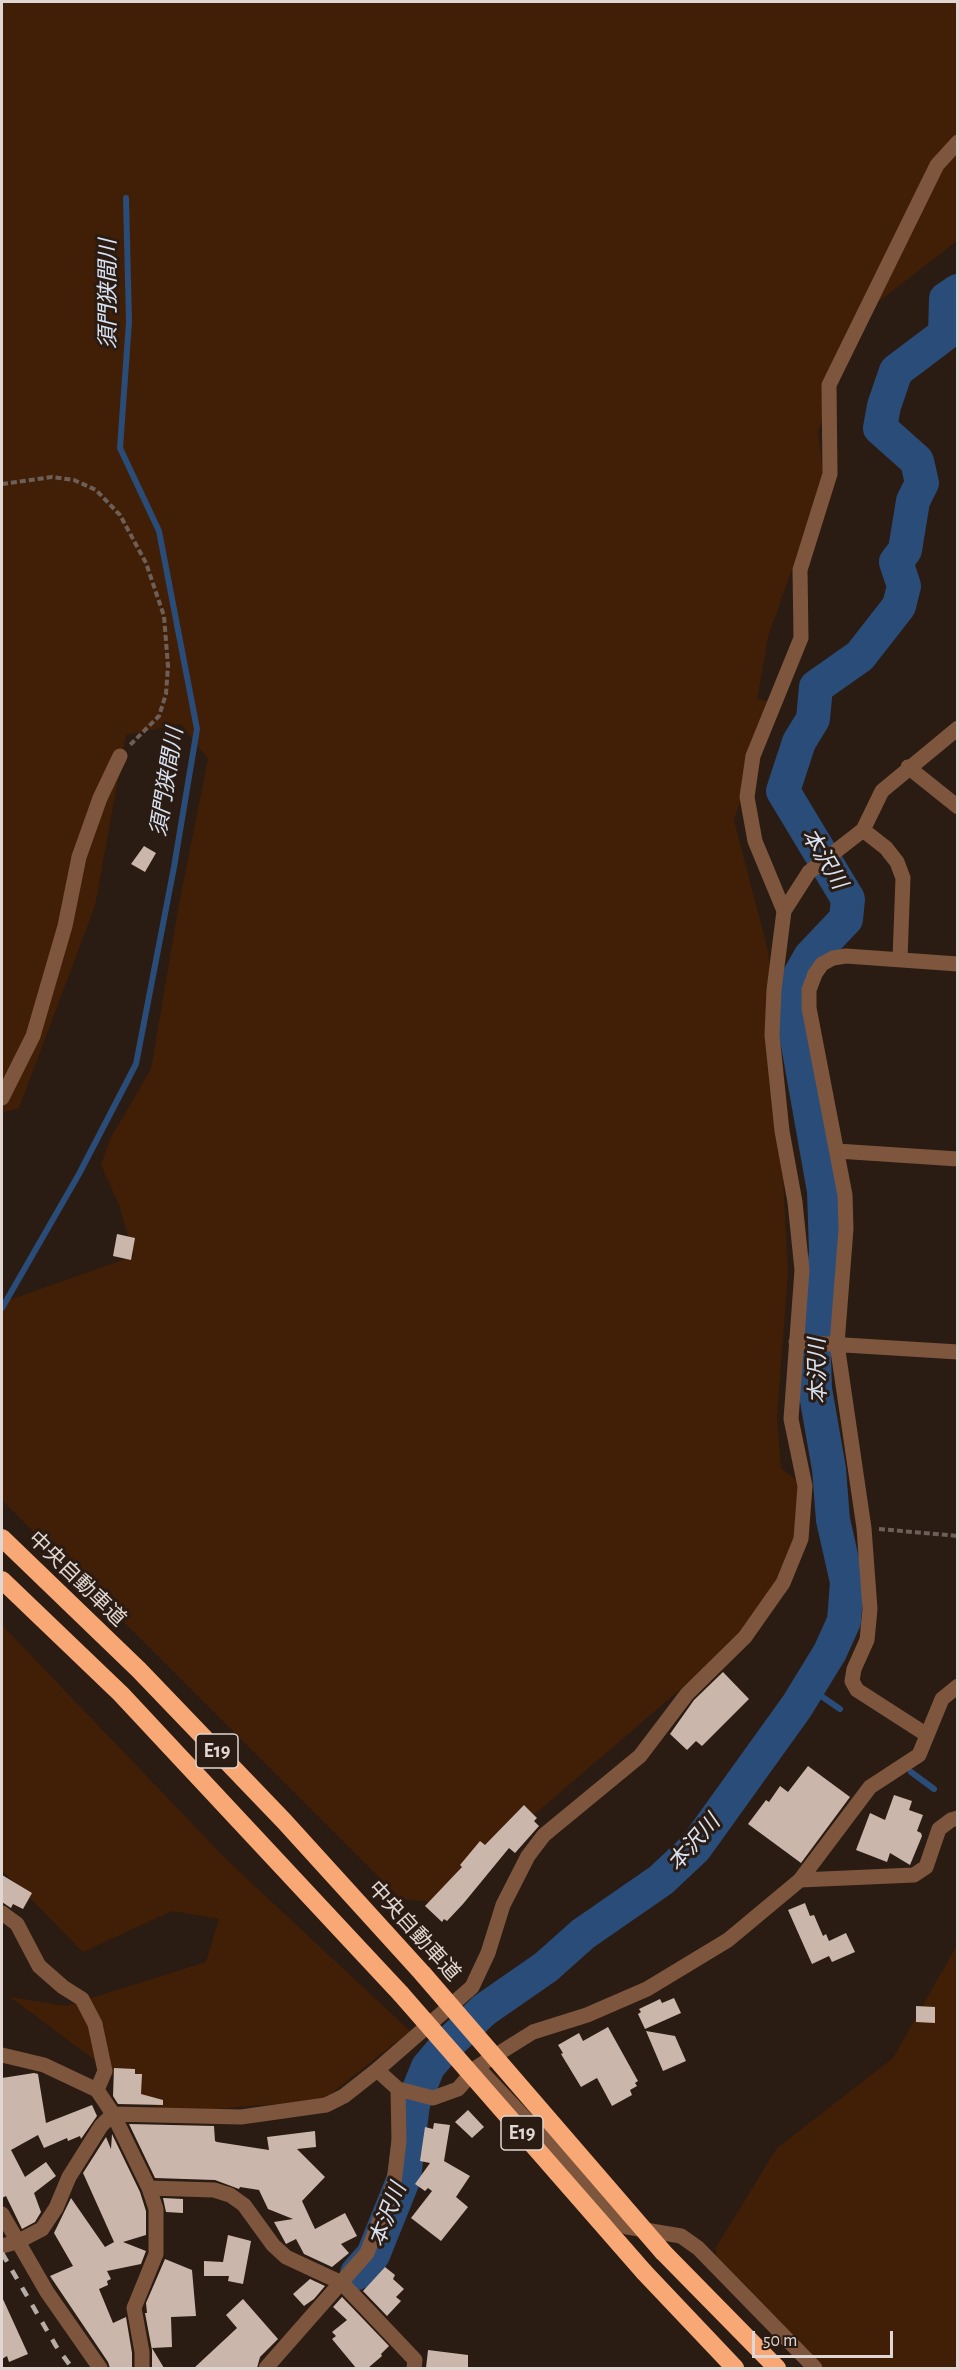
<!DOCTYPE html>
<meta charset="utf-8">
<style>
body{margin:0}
#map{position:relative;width:959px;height:2370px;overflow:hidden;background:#2a1b13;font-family:"Alegreya Sans",sans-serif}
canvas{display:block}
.frame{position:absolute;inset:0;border:3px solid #e1d6d1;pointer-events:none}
.scale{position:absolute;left:752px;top:2331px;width:141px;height:27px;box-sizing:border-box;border:3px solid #e1d6d1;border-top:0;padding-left:8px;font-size:18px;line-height:21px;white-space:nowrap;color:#e1d6d1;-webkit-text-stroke:4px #2a1b13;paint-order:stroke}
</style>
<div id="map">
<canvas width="959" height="2370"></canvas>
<div class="frame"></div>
<div class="scale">50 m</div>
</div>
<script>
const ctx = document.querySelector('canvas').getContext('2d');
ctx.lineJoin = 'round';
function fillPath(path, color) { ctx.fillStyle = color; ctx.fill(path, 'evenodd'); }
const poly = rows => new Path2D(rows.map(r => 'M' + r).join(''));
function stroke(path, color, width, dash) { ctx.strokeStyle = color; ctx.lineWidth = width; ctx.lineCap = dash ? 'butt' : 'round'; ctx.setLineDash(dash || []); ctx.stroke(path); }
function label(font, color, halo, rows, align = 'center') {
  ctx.font = font + ' "Alegreya Sans","Noto Sans JP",sans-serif'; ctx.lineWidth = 6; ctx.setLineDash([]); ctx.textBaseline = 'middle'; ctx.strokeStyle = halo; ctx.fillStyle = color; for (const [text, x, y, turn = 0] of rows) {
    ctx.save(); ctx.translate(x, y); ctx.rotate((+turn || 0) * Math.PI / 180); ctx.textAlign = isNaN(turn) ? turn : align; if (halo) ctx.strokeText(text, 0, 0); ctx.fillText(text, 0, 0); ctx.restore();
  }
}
fillPath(poly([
 [2,2,957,2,957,241,865,312,818,431,824,479,768,637,757,699,771,702,734,820,768,951,774,1003,788,1273,777,1417,781,1468,807,1489,804,1541,746,1633,432,1902,401,1899,2,1500,2,1314,9,1300,134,1256,119,1205,101,1165,110,1139,151,1069,178,909,208,759,181,724,126,735,95,906,19,1108,2,1113],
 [2,1625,228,1861,410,2031,323,2100,166,2113,10,1997,66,2006,206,1962,219,1919,172,1911,83,1952,2,1870],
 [957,1945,957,2368,824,2368,717,2267,716,2247,777,2148,893,2058]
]), '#401f06');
stroke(poly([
 [2,1308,79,1174,136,1064,174,867,197,729,159,531,120,448,129,322,126,198],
 [808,1687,840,1709],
 [911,1772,934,1789]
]), '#2a4c78', 6);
stroke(poly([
 [357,2273,373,2255,404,2178,413,2104,428,2067,445,2047,484,2010,546,1967,583,1934,661,1880,695,1848,797,1706,830,1652,844,1621,847,1582,833,1520,829,1469,815,1389,814,1357,826,1252,824,1191,792,1011,797,980,810,957,846,919,848,899,783,791,799,742,813,719,816,687,860,656,899,606,904,586,896,562,905,550,913,501,922,483,917,461,880,428,884,406,896,371,945,334,946,299,958,291]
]), '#2a4c78', 34);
fillPath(poly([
 [144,846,156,853,145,872,131,864],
 [117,1234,135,1238,131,1260,113,1256],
 [723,1672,749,1699,702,1746,696,1741,687,1750,670,1734,694,1700],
 [808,1766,850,1797,801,1863,748,1824,766,1800,769,1802,780,1786,788,1792],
 [894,1795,912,1801,909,1810,923,1815,917,1831,921,1833,922,1836,910,1865,890,1853,887,1862,856,1850,870,1813,885,1820],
 [524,1805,537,1818,534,1821,539,1826,515,1853,509,1848,463,1904,447,1921,444,1919,442,1922,425,1906,462,1867,460,1865,480,1841,485,1845],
 [2,1875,32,1893,23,1909,13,1904,11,1908,2,1902],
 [805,1903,810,1916,814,1915,823,1936,826,1934,829,1941,846,1933,855,1952,832,1962,829,1956,812,1964,788,1910],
 [674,1998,681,2013,645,2029,638,2014,641,2012,639,2009,660,1999,662,2003],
 [916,2006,935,2007,935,2023,916,2022],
 [608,2027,638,2081,635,2083,637,2086,630,2090,632,2095,612,2106,597,2078,581,2087,561,2054,563,2053,558,2045,579,2033,583,2041],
 [646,2031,675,2036,686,2061,663,2071],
 [114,2068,135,2069,135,2074,142,2074,141,2094,163,2100,163,2105,118,2104,113,2096],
 [34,2073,38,2074,46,2123,92,2105,97,2116,81,2139,80,2136,68,2141,67,2138,44,2148,38,2135,11,2150,25,2177,46,2162,56,2176,34,2193,41,2212,35,2222,22,2229,6,2196,2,2198,2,2078],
 [468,2110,484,2127,472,2138,455,2122],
 [434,2123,450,2125,444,2161,470,2176,456,2197,468,2207,441,2241,411,2218,432,2191,428,2188,425,2191,415,2184,430,2163,420,2161,425,2127,433,2129],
 [129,2124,214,2126,215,2141,217,2142,269,2150,267,2137,315,2131,316,2147,297,2149,325,2177,302,2201,315,2229,345,2213,357,2236,341,2244,349,2253,332,2267,304,2254,296,2239,286,2244,274,2222,293,2219,268,2209,259,2190,240,2187,239,2189,215,2180,155,2178],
 [112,2134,140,2192,146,2211,146,2235,123,2242,146,2251,141,2264,107,2271,111,2279,107,2281,108,2285,99,2289,113,2323,126,2317,132,2353,132,2368,110,2368,108,2362,50,2276,73,2266,54,2233,71,2198,105,2247,114,2242,83,2173,106,2137,111,2149],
 [163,2198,183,2199,183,2213,166,2212],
 [228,2235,251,2241,243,2284,228,2281,229,2276,204,2276,204,2261,223,2262],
 [165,2259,192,2270,196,2316,171,2317,172,2347,152,2348,164,2368,152,2368,152,2350,145,2313,147,2313,146,2303],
 [385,2267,395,2275,393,2279,404,2289,396,2297,401,2301,387,2316,363,2291],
 [310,2279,325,2286,314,2299,304,2306,293,2294],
 [2,2297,28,2354,9,2362,7,2356,2,2359],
 [342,2297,389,2346,381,2354,382,2356,368,2368,356,2368,332,2339,336,2336,332,2332,347,2320,333,2307],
 [243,2299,278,2339,260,2357,257,2368,194,2368,237,2328,226,2315],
 [428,2350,468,2355,468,2368,426,2368]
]), '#cab6ab');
stroke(poly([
 [2,484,52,477,74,480,96,490,120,515,146,563,164,616,168,666,166,694,159,716,129,746],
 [879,1529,958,1536]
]), '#6d5f58', 4, [6, 3]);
stroke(poly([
 [908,767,958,807],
 [863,830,886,848,897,862,903,878,900,959],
 [784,911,755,841,747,797,753,756,801,638,800,570,830,474,829,385,937,165,958,142],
 [2,1098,33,1036,65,926,79,857,100,798,120,756],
 [837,1151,958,1159],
 [796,1342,958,1352],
 [927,1735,857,1690,852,1681,854,1669,867,1640,870,1609,864,1528,837,1344,846,1229,845,1195,809,1008,809,990,815,974,822,964,833,958,846,956,958,964],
 [800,1880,914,1875,926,1867,939,1829,951,1820,958,1818],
 [2,1913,17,1924,39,1966,63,1987,82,1999,95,2024,105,2071,97,2090],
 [2,2055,44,2065,97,2090,113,2114,149,2188,156,2209,156,2254,134,2308,142,2352,142,2368],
 [477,2067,627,2227,681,2236,698,2248,815,2368],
 [377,2070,398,2089,433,2098,458,2089,477,2067,533,2032,587,2015,647,1989,728,1940,800,1880,870,1787,919,1755,942,1699,958,1686],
 [149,2188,214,2190,230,2195,244,2205,273,2245,286,2257,342,2283,415,2360,414,2368],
 [2,2214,47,2292,100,2368],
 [2,2246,17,2242,42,2229,56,2208,69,2177,101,2126,113,2114,241,2117,326,2105,344,2096,377,2070,472,1987,488,1953,503,1905,528,1856,544,1835,640,1756,687,1694,745,1637,783,1583,801,1539,805,1486,791,1419,802,1270,795,1202,782,1131,772,1035,774,990,784,911,809,872,863,830,882,791,958,728],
 [266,2368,367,2253,394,2183,399,2141,398,2089]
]), '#7e563d', 15);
stroke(poly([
 [2,1538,139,1670,284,1821,423,1974],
 [2,1580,121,1694,401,1994],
 [663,2252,777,2368],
 [644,2272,735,2368]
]), '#f8a875', 18);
stroke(poly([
 [2,2253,56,2346,72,2368]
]), '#b7aca6', 4.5, [10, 10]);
stroke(poly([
 [423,1974,663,2252],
 [401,1994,644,2272]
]), '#f8a875', 18);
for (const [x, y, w] of [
 [217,1751,42],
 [522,2133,42]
]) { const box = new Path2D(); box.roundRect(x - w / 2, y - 17, w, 34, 4.5); ctx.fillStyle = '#2a1b13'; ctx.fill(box); stroke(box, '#e1d6d1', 1.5); }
label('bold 20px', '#e1d6d1', null, [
 ["E19",217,1751],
 ["E19",522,2133]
]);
label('21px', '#e1d6d1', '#2a1b13', [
 ["中央自動車道",77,1579,44],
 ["中央自動車道",414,1931,48]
]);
label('italic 22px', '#d8e2f1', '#2a1b13', [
 ["須門狭間川",108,294,-90],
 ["須門狭間川",167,782,-81],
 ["本沢川",824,859,59],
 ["本沢川",818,1371,-91],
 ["本沢川",694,1843,-49],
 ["本沢川",388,2215,-69]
]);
</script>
